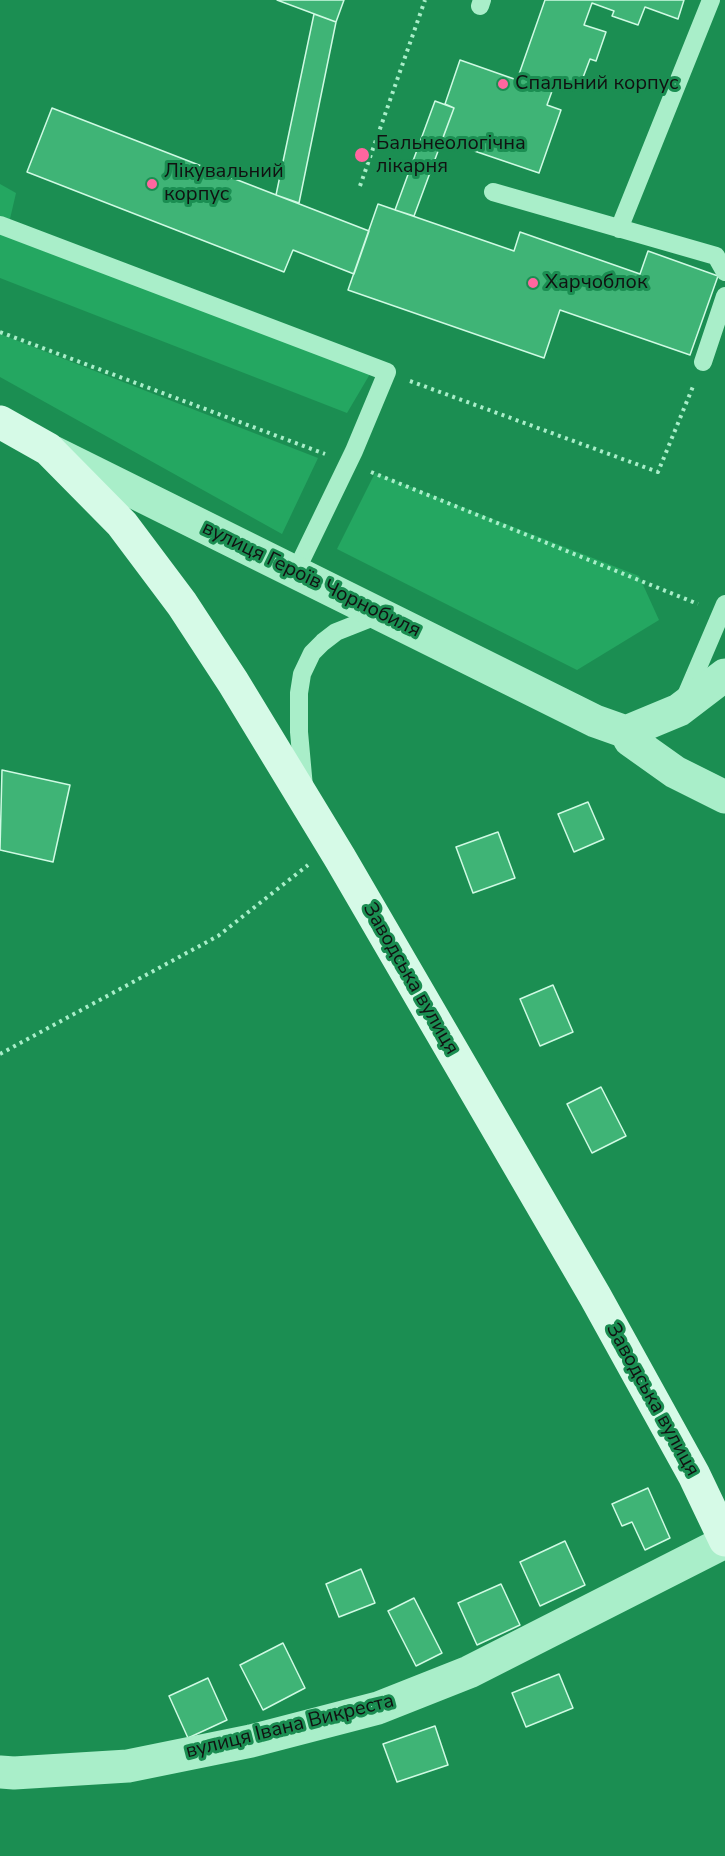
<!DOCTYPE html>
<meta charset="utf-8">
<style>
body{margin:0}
canvas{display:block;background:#1b8e52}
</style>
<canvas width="725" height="1856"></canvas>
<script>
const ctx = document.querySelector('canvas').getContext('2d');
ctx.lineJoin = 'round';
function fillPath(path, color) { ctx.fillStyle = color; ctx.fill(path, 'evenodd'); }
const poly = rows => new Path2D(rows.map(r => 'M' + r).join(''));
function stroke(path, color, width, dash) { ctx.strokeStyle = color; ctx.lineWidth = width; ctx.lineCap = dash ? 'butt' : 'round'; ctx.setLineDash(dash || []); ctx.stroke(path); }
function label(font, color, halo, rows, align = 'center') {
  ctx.font = font + ' "Nunito Sans",sans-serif'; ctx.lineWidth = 6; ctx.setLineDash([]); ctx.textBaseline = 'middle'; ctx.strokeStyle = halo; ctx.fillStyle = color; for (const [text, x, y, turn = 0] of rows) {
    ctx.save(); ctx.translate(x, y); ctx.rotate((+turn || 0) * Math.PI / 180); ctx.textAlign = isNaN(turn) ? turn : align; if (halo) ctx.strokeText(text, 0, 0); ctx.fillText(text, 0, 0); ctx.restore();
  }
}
fillPath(poly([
 [0,184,16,193,6,236,370,374,347,413,0,278],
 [0,334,318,458,282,534,0,377],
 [375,473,639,576,659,620,577,670,337,549]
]), '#24a761');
const building = poly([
 [277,0,344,0,336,22,277,0],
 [545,0,684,0,678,19,645,7,638,25,612,16,614,11,592,3,584,25,606,32,596,61,590,59,579,88,556,80,547,105,561,110,539,173,442,140,454,108,445,104,460,60,517,80,545,0],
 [314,14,336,22,299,203,276,195,314,14],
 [435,101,454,108,414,216,395,210,435,101],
 [52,108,369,231,354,274,293,250,284,272,27,172,52,108],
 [378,204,514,251,520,232,640,274,648,251,718,276,690,355,560,310,544,358,348,290,378,204],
 [2,770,70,785,53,862,0,850,2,770],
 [588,802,604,839,574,852,558,814,588,802],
 [498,832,515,878,473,893,456,847,498,832],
 [553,985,573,1032,540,1046,520,999,553,985],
 [601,1087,626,1136,592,1153,567,1104,601,1087],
 [648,1488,670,1538,645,1550,632,1522,622,1526,612,1504,648,1488],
 [565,1541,585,1585,540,1606,520,1562,565,1541],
 [361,1569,375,1603,339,1617,326,1584,361,1569],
 [501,1584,520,1625,477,1645,458,1603,501,1584],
 [414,1598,442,1653,416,1666,388,1611,414,1598],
 [283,1643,305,1688,263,1710,240,1665,283,1643],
 [559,1674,573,1708,526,1727,512,1693,559,1674],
 [208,1678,227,1720,188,1738,169,1696,208,1678],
 [435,1726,448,1765,397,1782,383,1744,435,1726]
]);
fillPath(building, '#3fb476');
stroke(building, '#cffae3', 1.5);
stroke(poly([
 [360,186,425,0],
 [0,332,325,454],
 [410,381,658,472,694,384],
 [371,472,698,604],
 [0,1054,218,936,308,865]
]), '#a9eec9', 4, [3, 4.5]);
stroke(poly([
 [480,6,482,0],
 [493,192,716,256,725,272],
 [0,225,387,372,354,451,295,573],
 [619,229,711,0],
 [703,362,725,296],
 [684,700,725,604],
 [304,787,299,732,299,693,302,674,312,653,323,642,336,632,379,615]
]), '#a9eec9', 18);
stroke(poly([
 [53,452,595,721,626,732],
 [626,732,630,740,675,772,725,797],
 [626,732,679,710,725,675],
 [0,1772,14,1773,128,1766,251,1741,378,1708,469,1672,725,1542]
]), '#a9eec9', 33);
stroke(poly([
 [0,422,48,449,122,524,182,604,233,682,340,858,595,1296,694,1475,725,1540]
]), '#d6fae7', 33);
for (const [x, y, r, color] of [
 [503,84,6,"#ff669f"],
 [362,155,8,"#ff669f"],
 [152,184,6,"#ff669f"],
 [533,283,6,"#ff669f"]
]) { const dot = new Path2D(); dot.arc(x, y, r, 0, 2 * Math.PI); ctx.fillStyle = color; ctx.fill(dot); stroke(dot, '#1b8e52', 2); }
label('20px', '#111', '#1b8e52', [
 ["Спальний корпус",515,84],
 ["Бальнеологічна",376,144],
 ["лікарня",376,167],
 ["Лікувальний",164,172],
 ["корпус",164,195],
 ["Харчоблок",545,283]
], 'left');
label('20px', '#111', '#1b8e52', [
 ["вулиця Героїв Чорнобиля",311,580,26],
 ["Заводська вулиця",410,979,60],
 ["Заводська вулиця",652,1400,61],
 ["вулиця Івана Викреста",290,1727,-14]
]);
</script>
